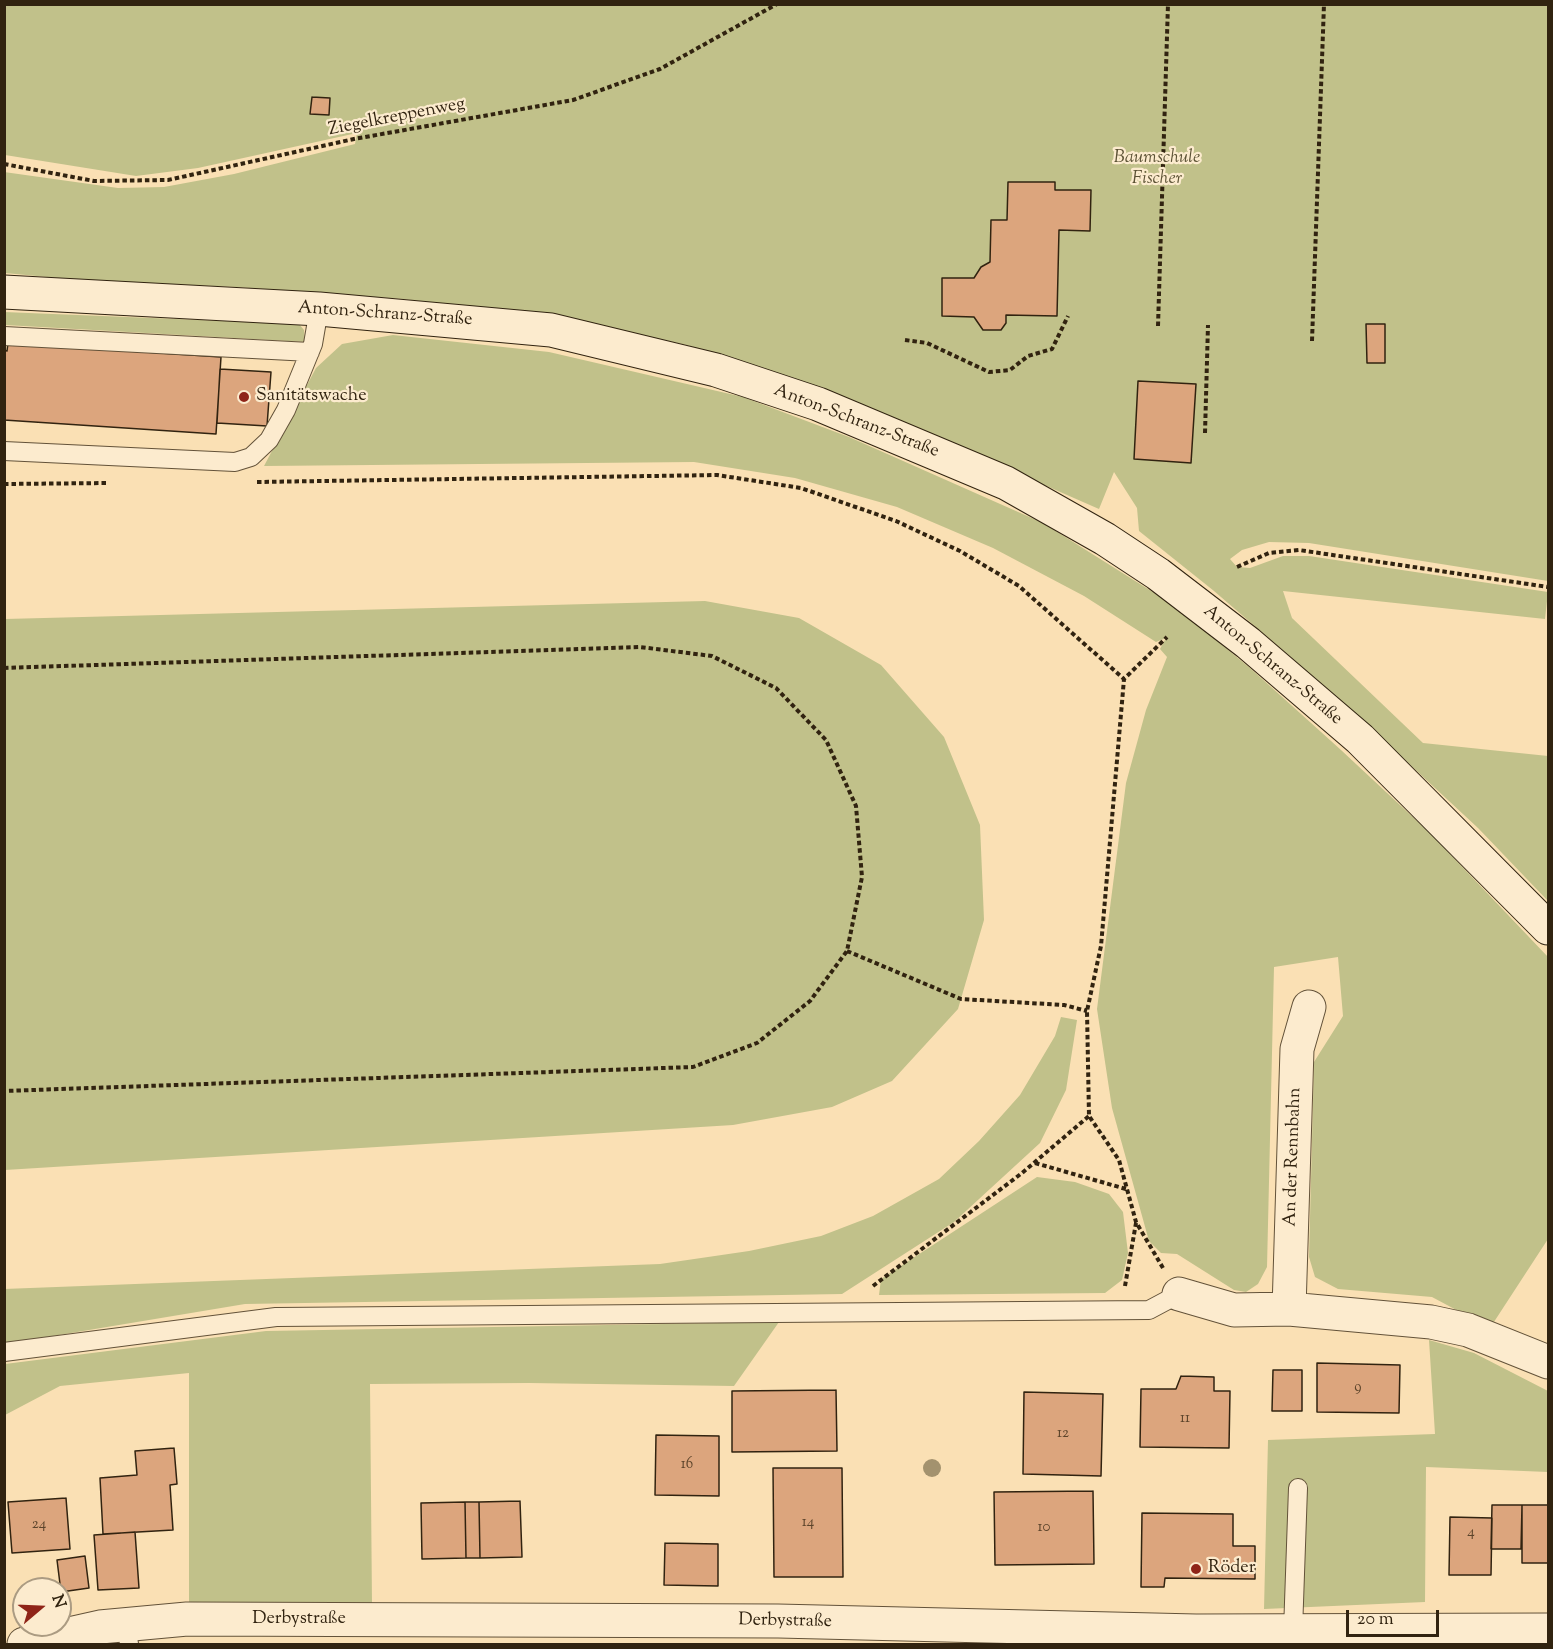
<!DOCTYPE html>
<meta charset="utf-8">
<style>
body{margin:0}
#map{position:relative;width:1553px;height:1649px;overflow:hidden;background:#fae0b4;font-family:"Sorts Mill Goudy",serif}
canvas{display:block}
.frame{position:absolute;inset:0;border:6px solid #312310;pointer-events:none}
.north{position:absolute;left:12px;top:1577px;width:60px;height:60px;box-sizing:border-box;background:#fcebce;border:2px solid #ab9b82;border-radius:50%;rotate:71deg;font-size:16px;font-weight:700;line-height:24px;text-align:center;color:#312310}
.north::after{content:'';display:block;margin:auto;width:21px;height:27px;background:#8f2418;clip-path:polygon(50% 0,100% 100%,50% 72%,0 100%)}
.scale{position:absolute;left:1346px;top:1610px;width:93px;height:27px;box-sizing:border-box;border:3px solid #312310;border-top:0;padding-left:8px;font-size:18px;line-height:21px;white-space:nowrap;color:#312310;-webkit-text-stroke:4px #fcebce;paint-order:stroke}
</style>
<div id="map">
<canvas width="1553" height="1649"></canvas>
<div class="frame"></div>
<div class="north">N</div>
<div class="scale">20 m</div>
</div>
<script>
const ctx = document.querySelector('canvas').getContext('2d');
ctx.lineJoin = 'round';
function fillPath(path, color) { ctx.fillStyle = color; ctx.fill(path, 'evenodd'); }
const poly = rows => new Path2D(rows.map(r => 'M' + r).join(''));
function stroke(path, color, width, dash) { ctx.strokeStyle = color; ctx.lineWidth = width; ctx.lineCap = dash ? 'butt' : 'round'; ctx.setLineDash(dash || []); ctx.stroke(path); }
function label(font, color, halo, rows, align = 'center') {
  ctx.font = font + ' "Sorts Mill Goudy",serif'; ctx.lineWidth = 4.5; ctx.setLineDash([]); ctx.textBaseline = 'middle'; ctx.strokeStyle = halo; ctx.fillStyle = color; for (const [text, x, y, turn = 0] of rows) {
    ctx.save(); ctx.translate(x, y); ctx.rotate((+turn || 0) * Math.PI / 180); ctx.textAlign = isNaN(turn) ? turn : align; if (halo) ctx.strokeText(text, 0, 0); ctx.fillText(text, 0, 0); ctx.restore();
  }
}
fillPath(poly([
 [5,5,1548,5,1548,581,1309,543,1269,542,1242,550,1230,559,1237,567,1250,568,1283,556,1309,556,1548,592,1545,619,1283,591,1292,618,1423,743,1548,756,1548,901,1478,828,1336,696,1214,591,1139,531,1137,508,1114,472,1099,509,841,396,687,345,560,318,403,299,236,287,79,280,5,273,4,172,118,188,164,187,234,174,355,144,357,133,198,168,136,176,5,155],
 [4,312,299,324,304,330,305,342,5,325],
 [393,335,549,352,743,397,849,437,1043,523,1175,606,1250,668,1341,750,1431,834,1548,957,1548,1239,1490,1328,1432,1297,1338,1289,1315,1277,1309,1257,1314,1062,1343,1016,1338,957,1274,967,1267,1267,1258,1284,1246,1292,1234,1290,1177,1254,1161,1253,1149,1241,1112,1108,1097,1009,1126,783,1146,710,1167,657,1160,649,1166,638,1156,642,1084,596,993,548,897,507,795,478,694,462,264,466,316,368,342,344],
 [705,601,799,618,881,665,944,737,980,825,984,920,958,1009,892,1081,832,1107,733,1125,5,1170,5,619],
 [1061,1017,1077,1020,1066,1090,1040,1143,954,1222,842,1294,245,1304,5,1344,4,1289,660,1264,749,1251,821,1236,873,1216,939,1179,979,1141,1020,1095,1055,1036],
 [1037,1177,1075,1182,1109,1194,1123,1212,1128,1253,1122,1280,1105,1293,879,1295,881,1279],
 [779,1322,734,1386,529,1383,370,1384,372,1605,189,1605,189,1373,60,1386,5,1415,5,1364,266,1331],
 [1429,1340,1474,1353,1548,1391,1548,1472,1426,1467,1425,1602,1264,1609,1268,1440,1435,1434]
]), '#c1c18a');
const building = poly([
 [312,97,330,98,329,115,310,114,312,97],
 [1008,182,1055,182,1055,190,1091,190,1090,231,1059,230,1057,316,1006,315,1006,323,1001,330,983,330,974,317,942,316,942,278,974,278,981,267,990,262,991,220,1007,220,1008,182],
 [1366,324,1385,324,1385,363,1367,363,1366,324],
 [8,343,221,357,216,434,4,420,4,350,7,351,8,343],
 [220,369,271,372,267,426,217,423,220,369],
 [1138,381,1196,384,1191,463,1134,459,1138,381],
 [1317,1363,1400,1365,1399,1413,1317,1412,1317,1363],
 [1273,1370,1302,1370,1302,1411,1272,1411,1273,1370],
 [1181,1376,1214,1377,1214,1391,1230,1391,1229,1448,1140,1447,1141,1389,1176,1389,1181,1376],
 [836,1390,837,1451,732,1452,732,1391,836,1390],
 [1024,1392,1103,1394,1101,1476,1023,1474,1024,1392],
 [656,1435,719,1436,719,1496,655,1495,656,1435],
 [174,1448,177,1484,170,1485,173,1530,103,1534,100,1478,137,1475,135,1451,174,1448],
 [773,1468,842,1468,843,1577,774,1577,773,1468],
 [1093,1491,1094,1564,995,1565,994,1492,1093,1491],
 [66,1498,70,1549,12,1553,8,1502,66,1498],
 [520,1501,522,1557,480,1558,479,1502,520,1501],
 [465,1502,466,1558,422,1559,421,1503,465,1502],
 [465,1502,479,1502,480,1558,466,1558,465,1502],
 [1492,1505,1522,1505,1521,1549,1491,1549,1492,1505],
 [1522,1505,1548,1505,1548,1563,1522,1563,1522,1505],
 [1142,1513,1233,1514,1233,1546,1255,1546,1255,1579,1165,1578,1164,1587,1141,1587,1142,1513],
 [1450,1517,1492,1518,1491,1575,1449,1575,1450,1517],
 [135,1532,139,1588,98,1590,94,1535,135,1532],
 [665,1543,718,1544,718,1586,664,1585,665,1543],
 [85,1556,89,1588,61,1592,57,1560,85,1556]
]);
fillPath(building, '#dca57d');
stroke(building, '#312310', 1.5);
const lane = poly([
 [4,336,310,352],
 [4,451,235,462,251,457,269,440,286,410,313,344,319,309],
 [4,1352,276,1317,1149,1310,1179,1294],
 [126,1623,129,1644],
 [1293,1631,1298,1488]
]);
const street = poly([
 [1179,1294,1234,1310,1289,1309,1431,1322,1468,1330,1548,1362],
 [1289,1309,1297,1049,1309,1007],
 [24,1644,100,1627,187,1619,778,1621,1196,1631,1548,1630]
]);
const secondary = poly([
 [4,292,319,309,551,330,716,370,818,404,1006,483,1105,539,1158,574,1248,643,1360,739,1548,928]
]);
stroke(lane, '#635239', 20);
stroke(street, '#635239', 35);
stroke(secondary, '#312310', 35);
stroke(poly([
 [4,164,94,181,168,180,354,139,573,100,660,69,777,4],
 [1158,326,1168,4],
 [905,340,927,343,989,372,1010,370,1028,356,1052,349,1068,316],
 [1312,341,1324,4],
 [1205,433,1208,325],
 [257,482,717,475,801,488,896,521,960,551,1019,586,1124,679],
 [4,484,109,483],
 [1237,567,1269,553,1299,550,1548,587],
 [4,668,640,647,712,656,776,688,826,740,856,806,862,877,847,951,810,1001,757,1043,693,1067,4,1091],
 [847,951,961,999,1064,1005,1087,1011],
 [1035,1163,1126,1189],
 [1163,1268,1136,1222,1119,1160,1089,1116,1087,1011,1101,946,1124,679,1167,637],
 [873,1286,1022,1173,1089,1116],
 [1125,1286,1136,1223]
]), '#312310', 4, [4.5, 3]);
stroke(lane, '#fcebce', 18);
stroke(street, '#fcebce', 33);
stroke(secondary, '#fcebce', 33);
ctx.fillStyle = '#a3926e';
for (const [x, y] of [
 [932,1468]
]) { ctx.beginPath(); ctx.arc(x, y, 9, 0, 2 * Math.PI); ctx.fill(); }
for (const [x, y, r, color] of [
 [244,397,6,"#8f2418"],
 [1196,1569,6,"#8f2418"]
]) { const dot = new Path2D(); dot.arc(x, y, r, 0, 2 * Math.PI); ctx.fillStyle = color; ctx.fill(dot); stroke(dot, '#fcebce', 2); }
label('15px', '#5c442b', null, [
 ["9",1358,1388],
 ["11",1185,1419],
 ["12",1063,1434],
 ["16",687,1465],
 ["14",808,1523],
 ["24",39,1525],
 ["10",1044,1528],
 ["4",1471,1533]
]);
label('18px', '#312310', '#fcebce', [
 ["Ziegelkreppenweg",397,118,-11],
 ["Anton-Schranz-Straße",385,315,4],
 ["Anton-Schranz-Straße",856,422,21],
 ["Anton-Schranz-Straße",1272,666,40],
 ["An der Rennbahn",1294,1157,-88],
 ["Derbystraße",299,1620],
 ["Derbystraße",785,1622,1]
]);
label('italic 18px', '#5c5235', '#fcebce', [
 ["Baumschule",1157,159],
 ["Fischer",1157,180]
]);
label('18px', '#312310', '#fcebce', [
 ["Sanitätswache",256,397],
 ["Röder",1208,1569]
], 'left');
</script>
